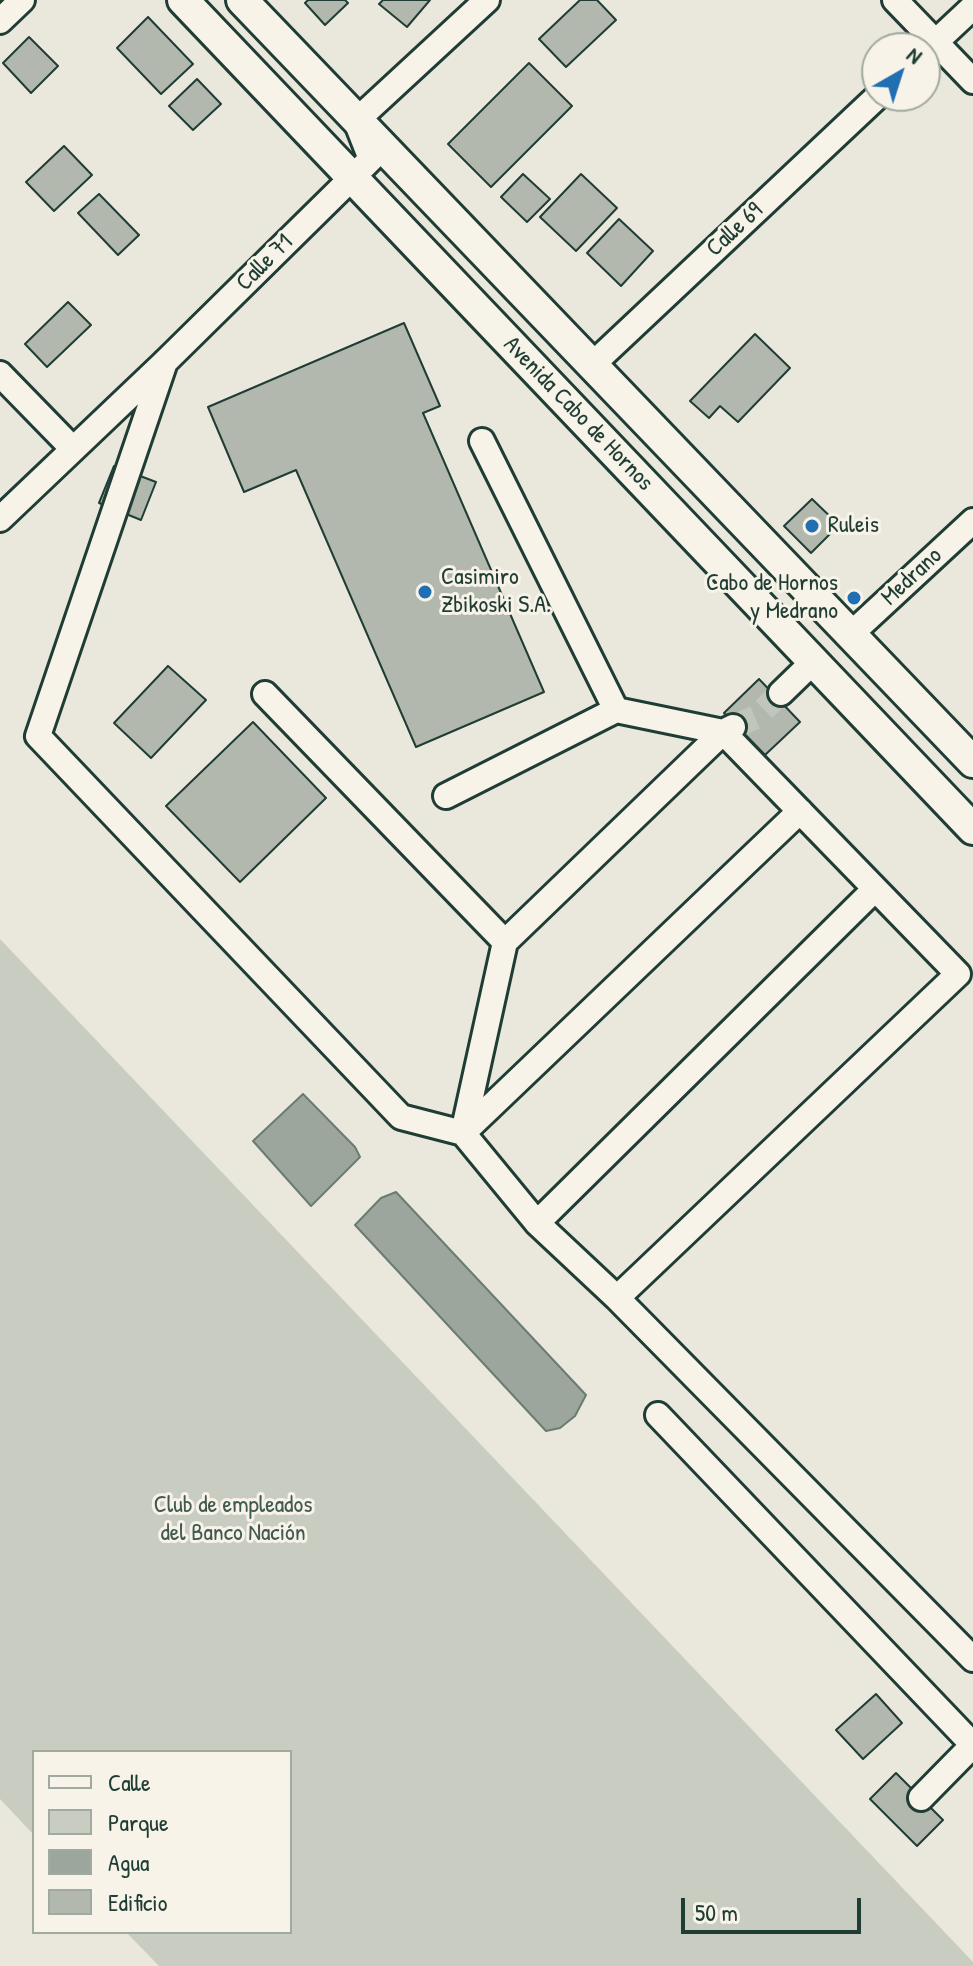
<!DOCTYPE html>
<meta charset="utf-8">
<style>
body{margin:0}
#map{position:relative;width:973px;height:1966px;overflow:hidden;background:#eae8dd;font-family:"Patrick Hand",sans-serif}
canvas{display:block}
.legend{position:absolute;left:32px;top:1750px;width:260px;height:184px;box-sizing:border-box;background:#f7f3e8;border:2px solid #a1aaa0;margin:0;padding:10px 14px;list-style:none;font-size:24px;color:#1f3d34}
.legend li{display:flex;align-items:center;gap:16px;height:40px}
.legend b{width:40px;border:2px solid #a1aaa0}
.north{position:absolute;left:861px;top:32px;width:80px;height:80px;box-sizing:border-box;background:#f7f3e8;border:2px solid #a1aaa0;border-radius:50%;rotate:39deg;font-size:22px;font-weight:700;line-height:32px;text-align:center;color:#1f3d34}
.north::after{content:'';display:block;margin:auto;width:28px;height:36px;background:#1f6fb2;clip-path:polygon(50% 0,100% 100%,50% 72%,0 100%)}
.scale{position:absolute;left:681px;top:1898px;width:180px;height:36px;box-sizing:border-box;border:4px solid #1f3d34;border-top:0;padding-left:10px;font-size:24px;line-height:28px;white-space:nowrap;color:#1f3d34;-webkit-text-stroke:6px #f7f3e8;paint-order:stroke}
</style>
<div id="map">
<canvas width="973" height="1966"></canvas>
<ul class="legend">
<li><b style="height:10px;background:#f7f3e8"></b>Calle</li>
<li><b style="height:22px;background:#c8ccc1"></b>Parque</li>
<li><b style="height:22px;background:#9ca69c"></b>Agua</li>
<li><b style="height:22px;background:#b2b8ae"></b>Edificio</li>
</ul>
<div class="north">N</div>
<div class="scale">50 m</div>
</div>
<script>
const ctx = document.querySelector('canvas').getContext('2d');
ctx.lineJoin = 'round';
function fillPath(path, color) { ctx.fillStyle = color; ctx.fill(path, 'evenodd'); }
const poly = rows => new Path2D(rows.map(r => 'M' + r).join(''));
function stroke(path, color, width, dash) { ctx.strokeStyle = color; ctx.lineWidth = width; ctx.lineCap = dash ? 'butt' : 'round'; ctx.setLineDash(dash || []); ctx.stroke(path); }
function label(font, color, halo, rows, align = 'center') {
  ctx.font = font + ' "Patrick Hand",sans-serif'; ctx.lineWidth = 6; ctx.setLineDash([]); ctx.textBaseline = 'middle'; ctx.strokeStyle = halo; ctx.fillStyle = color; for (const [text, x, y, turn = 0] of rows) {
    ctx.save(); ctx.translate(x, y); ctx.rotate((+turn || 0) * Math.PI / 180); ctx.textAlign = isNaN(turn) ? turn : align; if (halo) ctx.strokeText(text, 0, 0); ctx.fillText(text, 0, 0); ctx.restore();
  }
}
fillPath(poly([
 [0,939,973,1962,973,1966,159,1966,126,1932,290,1932,290,1752,34,1752,34,1835,0,1799]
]), '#c8ccc1');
const water = poly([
 [303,1094,355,1147,360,1157,311,1206,253,1141,303,1094],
 [396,1192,586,1395,575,1416,560,1428,546,1431,355,1225,381,1198,396,1192]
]);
fillPath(water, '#9ca69c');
stroke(water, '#6a7c72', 2);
const building = poly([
 [308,0,345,0,348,3,325,25,305,3,308,0],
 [383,0,430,0,407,27,379,4,383,0],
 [580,0,597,0,616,20,566,67,539,39,580,0],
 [148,17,193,64,161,94,117,48,148,17],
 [29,37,58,66,31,93,3,63,29,37],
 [529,63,572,106,491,187,448,144,529,63],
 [197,79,221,104,193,130,169,106,197,79],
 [64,146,92,175,54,211,26,182,64,146],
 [523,174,550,199,527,222,501,197,523,174],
 [581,174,617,208,576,251,540,217,581,174],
 [99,194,139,235,118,255,78,213,99,194],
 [619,219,653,251,621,286,587,253,619,219],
 [68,302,91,325,47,367,25,344,68,302],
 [404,323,440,406,423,413,544,692,416,747,296,470,244,492,208,407,404,323],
 [755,334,790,368,738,422,720,406,709,418,690,401,755,334],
 [114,466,156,482,141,520,99,503,114,466],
 [812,499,839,525,811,553,784,526,812,499],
 [168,666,206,700,151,758,114,723,168,666],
 [759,679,800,722,765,755,724,713,759,679],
 [253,722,326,798,240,882,166,806,253,722],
 [876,1694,902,1723,863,1759,836,1730,876,1694],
 [896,1773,943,1820,917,1846,870,1799,896,1773]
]);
fillPath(building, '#b2b8ae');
stroke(building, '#1f3d34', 2);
stroke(poly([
 [733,727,756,717,781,693]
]), '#c1c6bb', 24, [24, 12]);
const minor = poly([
 [895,0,973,81],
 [0,21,22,0],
 [925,52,973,7],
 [165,362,38,736,401,1117,463,1133,537,1223,617,1298,973,1659],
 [592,365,878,96],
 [0,374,73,449],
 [482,441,616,710],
 [0,519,165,362,371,159,356,121,487,0],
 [851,634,973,521],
 [781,693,814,661],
 [265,694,505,942],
 [446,796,616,710,723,732,958,974,617,1298],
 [463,1133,505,942,723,732,733,727],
 [463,1133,800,811],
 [537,1223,875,889],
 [658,1415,973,1745,921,1798]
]);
const major = poly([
 [183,0,973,829],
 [242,0,973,762]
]);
stroke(minor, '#1f3d34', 30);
stroke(major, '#1f3d34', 36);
stroke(minor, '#f7f3e8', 24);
stroke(major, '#f7f3e8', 30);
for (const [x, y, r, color] of [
 [812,526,8,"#1f6fb2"],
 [425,592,8,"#1f6fb2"],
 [854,598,8,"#1f6fb2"]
]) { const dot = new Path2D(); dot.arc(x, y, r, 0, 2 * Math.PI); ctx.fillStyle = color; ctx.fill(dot); stroke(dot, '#f7f3e8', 3); }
label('24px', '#1f3d34', '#f7f3e8', [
 ["Calle 69",735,230,-43],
 ["Calle 71",265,263,-45],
 ["Avenida Cabo de Hornos",578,414,46],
 ["Medrano",912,577,-43]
]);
label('24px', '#1f3d34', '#f7f3e8', [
 ["Ruleis",828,526],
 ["Casimiro",441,578],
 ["Zbikoski S.A.",441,606],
 ["Cabo de Hornos",838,584,"right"],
 ["y Medrano",838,612,"right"]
], 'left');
label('24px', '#415a50', '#f7f3e8', [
 ["Club de empleados",233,1506],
 ["del Banco Nación",233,1534]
]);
</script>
